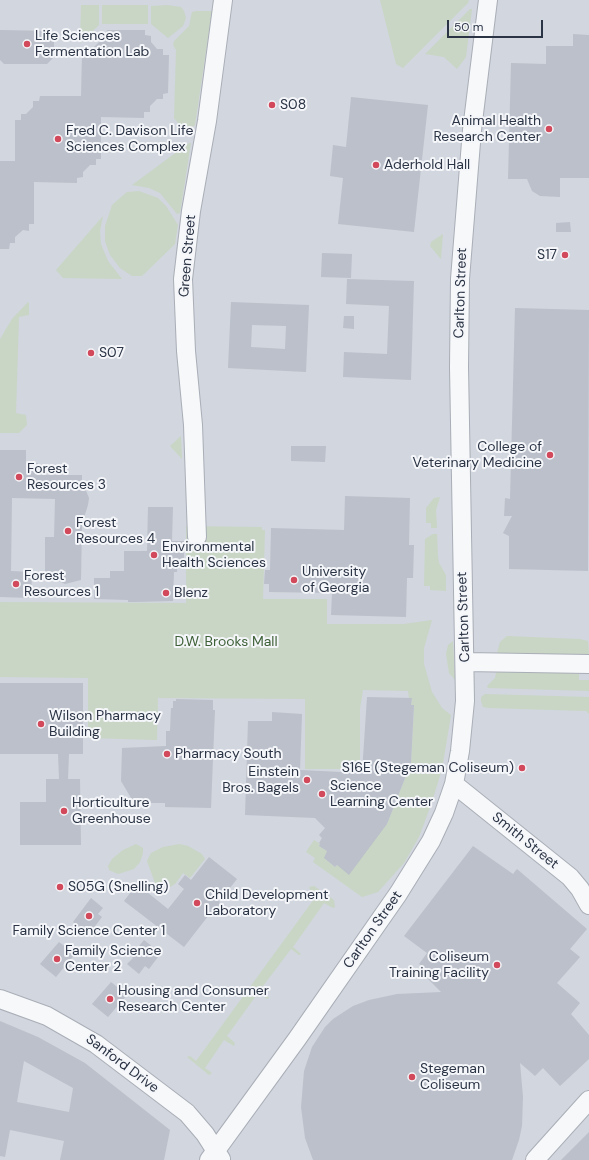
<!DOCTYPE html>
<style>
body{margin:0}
#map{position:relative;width:589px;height:1160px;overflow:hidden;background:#e4e7ec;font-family:"DM Sans",sans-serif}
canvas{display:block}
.scale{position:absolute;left:447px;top:20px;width:96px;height:18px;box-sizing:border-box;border:2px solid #2b3445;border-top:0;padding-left:5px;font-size:12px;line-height:14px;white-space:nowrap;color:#2b3445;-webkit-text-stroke:3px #f4f6f9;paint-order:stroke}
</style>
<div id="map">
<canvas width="589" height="1160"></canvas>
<div class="scale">50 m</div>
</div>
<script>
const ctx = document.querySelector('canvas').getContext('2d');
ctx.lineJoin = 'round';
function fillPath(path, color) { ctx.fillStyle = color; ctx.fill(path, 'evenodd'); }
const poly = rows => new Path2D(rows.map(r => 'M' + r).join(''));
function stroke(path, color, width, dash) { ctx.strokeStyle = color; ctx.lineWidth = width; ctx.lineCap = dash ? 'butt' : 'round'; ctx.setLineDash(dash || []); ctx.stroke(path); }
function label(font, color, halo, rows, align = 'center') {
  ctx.font = font + ' "DM Sans",sans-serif'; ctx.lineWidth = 4; ctx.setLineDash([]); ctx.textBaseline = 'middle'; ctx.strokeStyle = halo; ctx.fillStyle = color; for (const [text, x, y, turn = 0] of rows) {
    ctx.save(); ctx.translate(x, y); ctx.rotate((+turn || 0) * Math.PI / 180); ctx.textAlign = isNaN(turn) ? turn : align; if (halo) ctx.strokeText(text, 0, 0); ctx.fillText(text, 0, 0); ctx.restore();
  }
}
fillPath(poly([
 [0,0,589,0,589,1160,0,1160]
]), '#d2d6de');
fillPath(poly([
 [380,0,469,0,468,3,403,68,396,64],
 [81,5,99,5,99,25,80,43],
 [102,5,148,5,148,24,102,24],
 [167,5,181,7,184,11,186,18,183,26,168,38,151,24,151,6],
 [470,9,472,9,466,57,457,69,444,57,425,54],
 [196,11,212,11,195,125,187,131,184,130,174,118,176,50,173,45,174,41,189,26,192,12],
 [189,143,191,143,180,213,177,214,160,193,149,188,132,185],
 [139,191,158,198,166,206,178,225,175,244,142,276,132,276,120,268,110,255,105,241,105,226,112,205,127,192],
 [103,216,100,231,101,244,108,261,122,279,63,278,56,270],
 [443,234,441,259,430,246,431,242],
 [28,302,29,304,29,315,19,317,16,413,26,415,27,425,19,433,0,433,0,339,12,319],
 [181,436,182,459,170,446],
 [440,497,436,510,437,528,431,528,431,523,426,523,426,508,434,498],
 [186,526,262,527,262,530,265,530,263,599,327,599,327,624,404,624,432,620,424,648,424,664,432,692,442,708,451,715,442,769,432,802,419,837,404,863,378,892,362,897,313,862,315,858,306,852,314,840,319,843,320,844,319,846,327,851,325,859,335,867,387,824,411,763,414,706,411,705,412,699,409,698,408,691,363,690,360,709,360,769,305,769,305,699,158,698,157,740,88,738,88,678,0,677,0,602,186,603],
 [433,534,437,534,438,556,439,563,446,575,446,591,430,590,430,586,424,586,425,539],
 [507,636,580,639,588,641,589,655,497,653,500,642],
 [453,641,455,680,449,673,446,654,448,645],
 [497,669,571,670,571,674,579,674,579,680,589,680,589,691,488,688,487,686,495,678],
 [485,694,589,697,589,714,586,711,488,708,483,707,481,701,481,697],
 [136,844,143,848,143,853,140,862,134,869,118,874,109,870,108,866,112,859,123,850],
 [179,844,188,846,202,854,205,859,190,878,183,873,175,884,170,887,155,883,147,861,151,853,163,847],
 [314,886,334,900,335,907,333,908,324,903,293,947,301,954,299,955,291,949,260,990,269,998,267,999,258,993,227,1036,235,1043,234,1046,224,1040,205,1068,212,1073,209,1075,187,1057,190,1056,196,1061,317,895,310,890,309,887]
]), '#c9d6c5');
fillPath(poly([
 [0,30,54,31,54,57,47,64,4,64,0,60],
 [107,30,145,30,145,35,151,36,151,42,157,49,163,49,163,55,169,55,168,93,163,94,163,99,157,99,150,106,150,112,144,112,144,118,101,117,101,159,96,159,96,165,90,165,83,172,83,177,77,178,77,183,34,182,34,224,29,224,29,231,23,230,15,237,15,243,10,243,9,249,0,249,0,161,15,161,15,120,21,120,21,114,26,114,33,107,33,101,39,101,40,96,81,96,82,54,87,54,87,48,93,48,100,41,101,35,106,35],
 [573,34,589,35,589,178,560,178,560,197,540,196,532,191,527,179,508,179,511,63,546,64,546,46,573,46],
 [351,97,428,105,414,232,338,224,343,178,330,176,333,145,346,147],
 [570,222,571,232,556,232,556,223],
 [322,253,352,254,351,278,321,277],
 [347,279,414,281,411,380,343,377,344,352,387,354,389,306,346,304],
 [231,302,309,305,306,372,228,368],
 [252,325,286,326,285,349,251,347],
 [515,308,589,310,588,571,509,569,509,536,503,533,512,516,504,516,505,498,510,499],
 [344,316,354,316,354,329,343,328],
 [291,446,326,446,325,462,291,461],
 [0,450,26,450,26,463,38,463,37,475,82,475,82,481,89,498,88,505,82,524,81,580,65,584,57,580,45,580,45,537,54,537,55,499,12,498,11,571,32,572,31,598,0,597],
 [345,496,410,498,409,545,414,545,413,578,407,578,406,617,331,615,332,593,269,592,269,584,264,584,265,570,270,570,271,528,344,530],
 [148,507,173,507,172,541,184,541,184,559,178,559,177,572,174,572,173,601,135,602,128,602,128,600,94,599,94,578,110,578,110,571,124,571,124,551,147,551],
 [0,683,83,683,83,754,69,754,68,779,80,779,81,845,20,845,20,802,46,802,46,779,59,779,58,754,0,754],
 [367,697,412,698,411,705,414,705,411,763,387,824,349,875,337,865,335,867,324,858,327,851,319,846,320,844,319,843,322,838,319,835,325,828,315,818,245,815,248,721,272,721,272,712,302,714,300,770,362,773],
 [176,699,213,700,213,710,215,710,211,808,165,807,165,803,134,803,121,781,122,748,166,746,166,731,170,731,171,708,173,708,173,701,176,701],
 [473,846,513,874,517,869,587,929,570,949,580,957,557,983,580,1003,571,1014,589,1035,589,1059,560,1086,543,1068,535,1076,520,1063,523,1097,522,1126,519,1140,512,1160,313,1160,305,1138,301,1107,304,1071,312,1047,325,1027,333,1019,353,1006,369,1000,397,994,441,992,420,971,424,967,419,964,427,953,404,936],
 [209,857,237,879,219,902,225,907,218,916,212,911,184,947,124,901,137,884,168,909,184,889,178,884,185,875,191,880],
 [91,898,103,908,98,914,102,917,89,934,73,922],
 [144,940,159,952,156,956,158,957,149,969,145,966,139,974,127,964,133,958,131,956],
 [59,942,75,954,56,977,40,964],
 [111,982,127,995,108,1017,92,1004],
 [0,1021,38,1037,85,1063,170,1130,164,1160,60,1160,64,1141,10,1130,5,1157,0,1156],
 [24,1061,73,1088,69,1112,17,1102],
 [589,1132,589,1160,561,1160]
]), '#bbc0ca');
const minor = poly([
 [197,537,193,425,186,351,183,279,191,211,207,121,223,0],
 [466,662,589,664],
 [454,784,570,877,580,889,589,905],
 [0,999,47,1016,96,1044,187,1113,205,1134,221,1159],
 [209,1160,297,1039,398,894,431,841,444,813,454,784,460,751,465,701,459,367,460,279,472,130,488,0],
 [535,1160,589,1100]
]);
stroke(minor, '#a9aeb7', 20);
stroke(minor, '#f7f8fa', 18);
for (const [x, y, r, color] of [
 [27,44,4,"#d1495b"],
 [272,105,4,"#d1495b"],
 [549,129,4,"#d1495b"],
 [58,139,4,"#d1495b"],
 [376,165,4,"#d1495b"],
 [565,255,4,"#d1495b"],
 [91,353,4,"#d1495b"],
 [550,455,4,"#d1495b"],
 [19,477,4,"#d1495b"],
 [68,531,4,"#d1495b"],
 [154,555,4,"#d1495b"],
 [294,580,4,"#d1495b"],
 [16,584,4,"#d1495b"],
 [166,593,4,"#d1495b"],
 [41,724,4,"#d1495b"],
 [167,754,4,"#d1495b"],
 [522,768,4,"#d1495b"],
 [307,780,4,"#d1495b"],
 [322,794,4,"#d1495b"],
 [64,811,4,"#d1495b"],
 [60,887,4,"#d1495b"],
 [197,903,4,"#d1495b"],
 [89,916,4,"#d1495b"],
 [57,959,4,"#d1495b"],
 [497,965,4,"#d1495b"],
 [110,999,4,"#d1495b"],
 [412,1077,4,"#d1495b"]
]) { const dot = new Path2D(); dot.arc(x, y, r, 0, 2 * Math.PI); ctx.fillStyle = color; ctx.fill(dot); stroke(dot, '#f4f6f9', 1.5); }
label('14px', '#2b3445', '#f4f6f9', [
 ["Life Sciences",35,36],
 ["Fermentation Lab",35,52],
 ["S08",280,105],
 ["Animal Health",541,121,"right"],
 ["Research Center",541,137,"right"],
 ["Fred C. Davison Life",66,131],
 ["Sciences Complex",66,147],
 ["Aderhold Hall",384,165],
 ["S17",557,255,"right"],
 ["S07",99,353],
 ["College of",542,447,"right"],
 ["Veterinary Medicine",542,463,"right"],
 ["Forest",27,469],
 ["Resources 3",27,485],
 ["Forest",76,523],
 ["Resources 4",76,539],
 ["Environmental",162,547],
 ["Health Sciences",162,563],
 ["University",302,572],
 ["of Georgia",302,588],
 ["Forest",24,576],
 ["Resources 1",24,592],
 ["Blenz",174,593],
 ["Wilson Pharmacy",49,716],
 ["Building",49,732],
 ["Pharmacy South",175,754],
 ["S16E (Stegeman Coliseum)",514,768,"right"],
 ["Einstein",299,772,"right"],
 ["Bros. Bagels",299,788,"right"],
 ["Science",330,786],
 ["Learning Center",330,802],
 ["Horticulture",72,803],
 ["Greenhouse",72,819],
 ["S05G (Snelling)",68,887],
 ["Child Development",205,895],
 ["Laboratory",205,911],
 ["Family Science Center 1",89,931,"center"],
 ["Family Science",65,951],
 ["Center 2",65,967],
 ["Coliseum",489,957,"right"],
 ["Training Facility",489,973,"right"],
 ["Housing and Consumer",118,991],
 ["Research Center",118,1007],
 ["Stegeman",420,1069],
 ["Coliseum",420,1085]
], 'left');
label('14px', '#2b3445', '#f4f6f9', [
 ["Green Street",188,256,-85],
 ["Carlton Street",461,293,-88],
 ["Carlton Street",464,617,-92],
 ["Smith Street",525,841,39],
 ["Carlton Street",373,930,-55],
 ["Sanford Drive",122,1064,37]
]);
label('14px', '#3f6138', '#f4f6f9', [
 ["D.W. Brooks Mall",226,642]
]);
</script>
